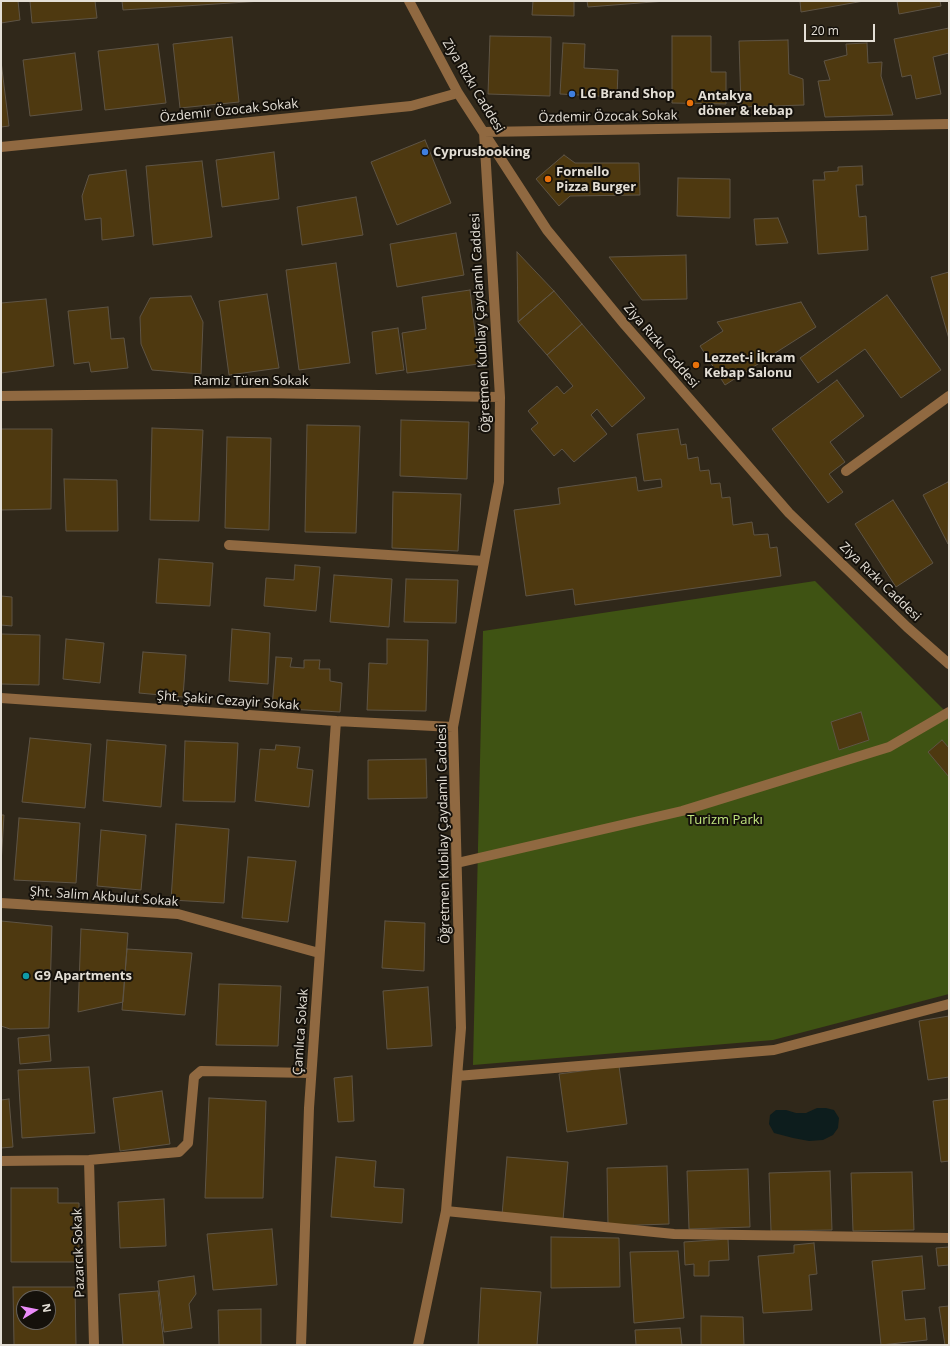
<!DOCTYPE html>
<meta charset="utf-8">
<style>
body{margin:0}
#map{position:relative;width:950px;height:1346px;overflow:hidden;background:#30281a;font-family:"Open Sans",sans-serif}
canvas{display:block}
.frame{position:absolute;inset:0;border:2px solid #e4dfd6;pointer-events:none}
.north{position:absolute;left:16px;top:1290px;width:40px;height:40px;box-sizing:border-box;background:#15110b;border:1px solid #68635c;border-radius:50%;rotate:80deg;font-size:11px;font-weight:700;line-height:16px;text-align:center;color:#e4dfd6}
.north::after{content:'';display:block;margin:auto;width:14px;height:18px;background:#ec8cfa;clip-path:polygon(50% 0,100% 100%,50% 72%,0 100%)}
.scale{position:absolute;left:804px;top:24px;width:71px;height:18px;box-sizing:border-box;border:2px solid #e4dfd6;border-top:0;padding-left:5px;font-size:12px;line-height:14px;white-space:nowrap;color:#e4dfd6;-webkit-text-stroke:3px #15110b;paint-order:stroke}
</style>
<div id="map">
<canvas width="950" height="1346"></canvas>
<div class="frame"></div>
<div class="north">N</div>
<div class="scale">20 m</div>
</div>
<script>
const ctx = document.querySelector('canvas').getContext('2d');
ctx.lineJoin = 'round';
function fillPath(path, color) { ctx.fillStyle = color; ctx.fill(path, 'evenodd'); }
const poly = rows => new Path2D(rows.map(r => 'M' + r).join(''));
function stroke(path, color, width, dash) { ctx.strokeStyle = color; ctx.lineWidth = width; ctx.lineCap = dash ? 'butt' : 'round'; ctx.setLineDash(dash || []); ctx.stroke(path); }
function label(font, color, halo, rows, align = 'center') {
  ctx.font = font + ' "Open Sans",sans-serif'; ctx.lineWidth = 4; ctx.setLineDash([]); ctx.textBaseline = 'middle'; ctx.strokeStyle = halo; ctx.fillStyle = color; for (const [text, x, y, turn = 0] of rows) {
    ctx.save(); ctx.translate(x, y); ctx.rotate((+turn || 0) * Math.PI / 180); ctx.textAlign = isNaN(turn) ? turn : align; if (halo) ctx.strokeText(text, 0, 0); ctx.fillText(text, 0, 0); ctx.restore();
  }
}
fillPath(poly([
 [815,581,949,715,949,994,773,1040,473,1065,483,631]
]), '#3f5313');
fillPath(poly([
 [817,1108,826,1108,834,1110,839,1118,838,1128,833,1135,823,1140,809,1141,793,1138,774,1133,769,1124,770,1115,776,1110,786,1110,796,1113,806,1113]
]), '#0d1d1d');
const building = poly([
 [1,1,18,1,20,20,1,23,1,1],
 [30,1,95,1,97,18,32,23,30,1],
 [122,1,262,1,123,10,122,1],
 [533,1,574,1,574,16,532,15,533,1],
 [587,1,666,1,588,7,587,1],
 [800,1,864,1,801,12,800,1],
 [897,1,940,1,941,6,899,14,897,1],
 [949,28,949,53,933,57,941,94,916,99,911,75,902,77,894,39,949,28],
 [490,36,551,37,550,96,488,94,490,36],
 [672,36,711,36,711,72,726,72,726,104,672,103,672,36],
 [232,37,239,102,180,108,173,44,232,37],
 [788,40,789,74,803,79,804,105,741,107,739,41,788,40],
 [563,43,585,44,584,68,618,70,617,97,560,94,563,43],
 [867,43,868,63,882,62,881,76,893,115,825,117,818,81,830,80,824,61,847,55,846,44,867,43],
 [158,44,166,103,105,110,98,51,158,44],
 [75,53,82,110,30,116,23,60,75,53],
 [1,61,9,126,1,127,1,61],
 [425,140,451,203,397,225,371,162,425,140],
 [274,152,279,199,222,207,216,160,274,152],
 [564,155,575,163,639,163,640,195,570,196,559,206,536,179,564,155],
 [202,161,212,237,153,245,146,166,202,161],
 [862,166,863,185,856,185,859,217,866,216,868,250,818,254,813,180,825,180,824,172,838,171,838,167,862,166],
 [126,170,134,236,102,240,101,218,85,220,82,196,89,175,126,170],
 [678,178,730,179,730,218,677,216,678,178],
 [356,197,363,235,302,245,297,207,356,197],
 [778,218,788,243,756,245,754,219,778,218],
 [456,233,464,275,397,287,390,244,456,233],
 [517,252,554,291,518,322,517,252],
 [686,255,687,299,642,300,609,257,686,255],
 [336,263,350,363,299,370,286,270,336,263],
 [949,272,949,339,931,277,949,272],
 [470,290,479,364,407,373,402,333,426,329,422,297,470,290],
 [554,291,582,324,547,355,518,322,554,291],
 [267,294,279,368,229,375,219,301,267,294],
 [887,295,941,370,901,398,865,349,818,383,800,358,887,295],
 [191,296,203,322,201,374,152,370,141,344,140,317,150,298,191,296],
 [46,299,54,366,1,373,1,303,46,299],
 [801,302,816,327,725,385,700,346,723,331,717,322,801,302],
 [108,307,111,339,124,338,128,368,91,372,89,362,74,364,68,311,108,307],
 [582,324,645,398,612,427,597,409,591,415,607,434,574,462,562,449,554,456,531,429,538,423,528,411,557,386,564,394,573,386,547,355,582,324],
 [398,328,404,370,376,374,372,332,398,328],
 [837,380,864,416,830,442,845,462,829,474,843,492,828,503,772,429,837,380],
 [401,420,469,422,467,479,400,476,401,420],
 [307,425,360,426,356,533,305,532,307,425],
 [152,428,203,430,199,521,150,520,152,428],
 [1,429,52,429,51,509,1,510,1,429],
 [678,429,681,445,686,444,688,459,698,457,700,471,709,470,711,484,720,483,722,498,730,497,733,525,752,522,754,535,768,534,770,548,777,547,781,576,575,605,573,589,526,596,514,510,560,504,558,488,636,477,638,491,662,487,661,479,644,481,637,434,678,429],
 [227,437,271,438,269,530,225,528,227,437],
 [64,479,117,480,118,531,66,531,64,479],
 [948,482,949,485,948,544,923,495,948,482],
 [393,492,461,494,458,551,392,548,393,492],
 [893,500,933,563,896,587,855,524,893,500],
 [159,559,213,563,210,606,156,603,159,559],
 [295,565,320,567,316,611,264,606,266,578,294,580,295,565],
 [334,575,392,579,389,627,330,622,334,575],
 [406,579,458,580,456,623,404,622,406,579],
 [1,596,12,597,12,626,1,625,1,596],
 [232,629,270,633,268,684,229,681,232,629],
 [1,634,40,635,39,685,1,684,1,634],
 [66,639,104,643,100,683,63,679,66,639],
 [387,639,428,640,426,711,367,710,369,663,387,664,387,639],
 [143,652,186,655,183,697,139,693,143,652],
 [276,657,292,658,290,667,304,668,304,660,320,660,319,669,330,669,330,681,342,683,340,712,272,708,276,657],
 [861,712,869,740,839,750,831,722,861,712],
 [30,738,91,744,85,808,22,802,30,738],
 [107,740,166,745,161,807,103,801,107,740],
 [942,740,949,748,949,777,928,752,942,740],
 [185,741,238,743,235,802,183,801,185,741],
 [276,745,300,747,297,768,313,770,309,807,255,801,260,749,275,750,276,745],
 [426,759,427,798,368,799,368,760,426,759],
 [1,815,4,815,1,864,1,815],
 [19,818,80,823,76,883,14,880,19,818],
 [176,824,229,829,224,903,171,900,176,824],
 [101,830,146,835,141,890,97,886,101,830],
 [248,857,296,861,288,922,242,918,248,857],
 [1,921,52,926,49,1028,10,1029,1,1026,1,921],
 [385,921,425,923,424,971,382,968,385,921],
 [81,929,128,933,123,1002,78,1012,81,929],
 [127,949,192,953,185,1015,122,1010,127,949],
 [219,984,281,986,278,1046,216,1045,219,984],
 [428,987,432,1046,387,1049,383,991,428,987],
 [949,1016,949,1077,928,1080,919,1021,949,1016],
 [49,1035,51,1061,20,1064,18,1038,49,1035],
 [619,1066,627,1124,567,1132,559,1074,619,1066],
 [89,1067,95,1133,22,1138,18,1070,89,1067],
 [352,1076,354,1121,338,1122,334,1078,352,1076],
 [162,1091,170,1144,120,1151,113,1098,162,1091],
 [209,1098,266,1101,263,1198,205,1198,209,1098],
 [9,1099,13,1147,1,1148,1,1100,9,1099],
 [949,1099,949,1161,941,1162,933,1101,949,1099],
 [336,1157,376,1161,374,1187,404,1189,402,1223,331,1217,336,1157],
 [507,1157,568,1162,563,1220,502,1215,507,1157],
 [667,1166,669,1224,608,1226,607,1168,667,1166],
 [748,1169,750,1227,689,1229,687,1171,748,1169],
 [830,1171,832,1230,771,1231,769,1173,830,1171],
 [912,1172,914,1230,853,1231,851,1173,912,1172],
 [11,1188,58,1188,58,1203,79,1203,79,1262,11,1262,11,1188],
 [164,1199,166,1246,120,1248,118,1202,164,1199],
 [272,1229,277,1285,213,1290,207,1234,272,1229],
 [551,1237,619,1238,620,1287,551,1288,551,1237],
 [728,1239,729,1260,709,1261,709,1276,694,1276,694,1264,685,1265,684,1242,728,1239],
 [814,1243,817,1274,809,1275,812,1310,763,1313,758,1256,794,1253,794,1245,814,1243],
 [949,1247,949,1265,938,1266,936,1248,949,1247],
 [678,1251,684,1318,634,1323,630,1252,678,1251],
 [922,1256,925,1289,902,1291,905,1320,925,1318,927,1340,881,1345,872,1261,922,1256],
 [194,1276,196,1294,189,1304,192,1328,164,1332,158,1281,194,1276],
 [13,1287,75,1287,76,1345,14,1345,13,1287],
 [24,1298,48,1298,48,1322,24,1322,24,1298],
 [481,1288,541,1292,537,1345,478,1345,481,1288],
 [158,1291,164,1345,123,1345,119,1294,158,1291],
 [949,1306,949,1345,945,1345,939,1307,949,1306],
 [261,1309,261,1345,219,1345,218,1310,261,1309],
 [701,1316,743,1317,744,1345,701,1345,701,1316],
 [680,1328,682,1345,636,1345,635,1330,680,1328]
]);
fillPath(building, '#4e3910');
stroke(building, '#5e5445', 1);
stroke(poly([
 [409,1,458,93,547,230,625,325,789,513,907,627,949,664],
 [1,147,411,106,458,93],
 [1,396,258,393,500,397],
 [846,471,949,396],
 [229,545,484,561],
 [1,698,336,721,453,727],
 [457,863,682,811,889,747,949,712],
 [1,903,178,914,319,953],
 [457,1076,774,1050,949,1004],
 [89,1160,94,1345],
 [1,1161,89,1160,179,1152,188,1143,194,1077,201,1071,311,1073],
 [446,1211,674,1234,949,1238],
 [301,1345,309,1108,336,721],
 [418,1345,446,1211,461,1028,453,727,499,482,500,397,484,132,949,124]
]), '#906941', 10);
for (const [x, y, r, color] of [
 [572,94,4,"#3f7fe0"],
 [690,103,4,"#e8710a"],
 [425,152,4,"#3f7fe0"],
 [548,179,4,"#e8710a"],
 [696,365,4,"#e8710a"],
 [26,976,4,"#0f9aa8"]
]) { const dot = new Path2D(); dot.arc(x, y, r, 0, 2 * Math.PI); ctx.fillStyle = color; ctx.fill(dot); stroke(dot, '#15110b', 1.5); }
label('13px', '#e4dfd6', '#15110b', [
 ["Ziya Rızkı Caddesi",473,86,59],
 ["Özdemir Özocak Sokak",229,111,-6],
 ["Özdemir Özocak Sokak",608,117,-1],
 ["Öğretmen Kubilay Çaydamlı Caddesi",481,323,-93],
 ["Ziya Rızkı Caddesi",661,346,49],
 ["Ramiz Türen Sokak",251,381],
 ["Ziya Rızkı Caddesi",880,582,44],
 ["Şht. Şakir Cezayir Sokak",228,701,4],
 ["Öğretmen Kubilay Çaydamlı Caddesi",444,834,-91],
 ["Şht. Salim Akbulut Sokak",104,897,4],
 ["Çamlıca Sokak",301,1032,-86],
 ["Pazarcık Sokak",79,1253,-92]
]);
label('bold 13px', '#e4dfd6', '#15110b', [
 ["LG Brand Shop",580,94],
 ["Antakya",698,96],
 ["döner & kebap",698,111],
 ["Cyprusbooking",433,152],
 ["Fornello",556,172],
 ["Pizza Burger",556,187],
 ["Lezzet-i̇ İkram",704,358],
 ["Kebap Salonu",704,373],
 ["G9 Apartments",34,976]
], 'left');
label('13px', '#c1e67f', '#15110b', [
 ["Turizm Parkı",725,820]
]);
</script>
